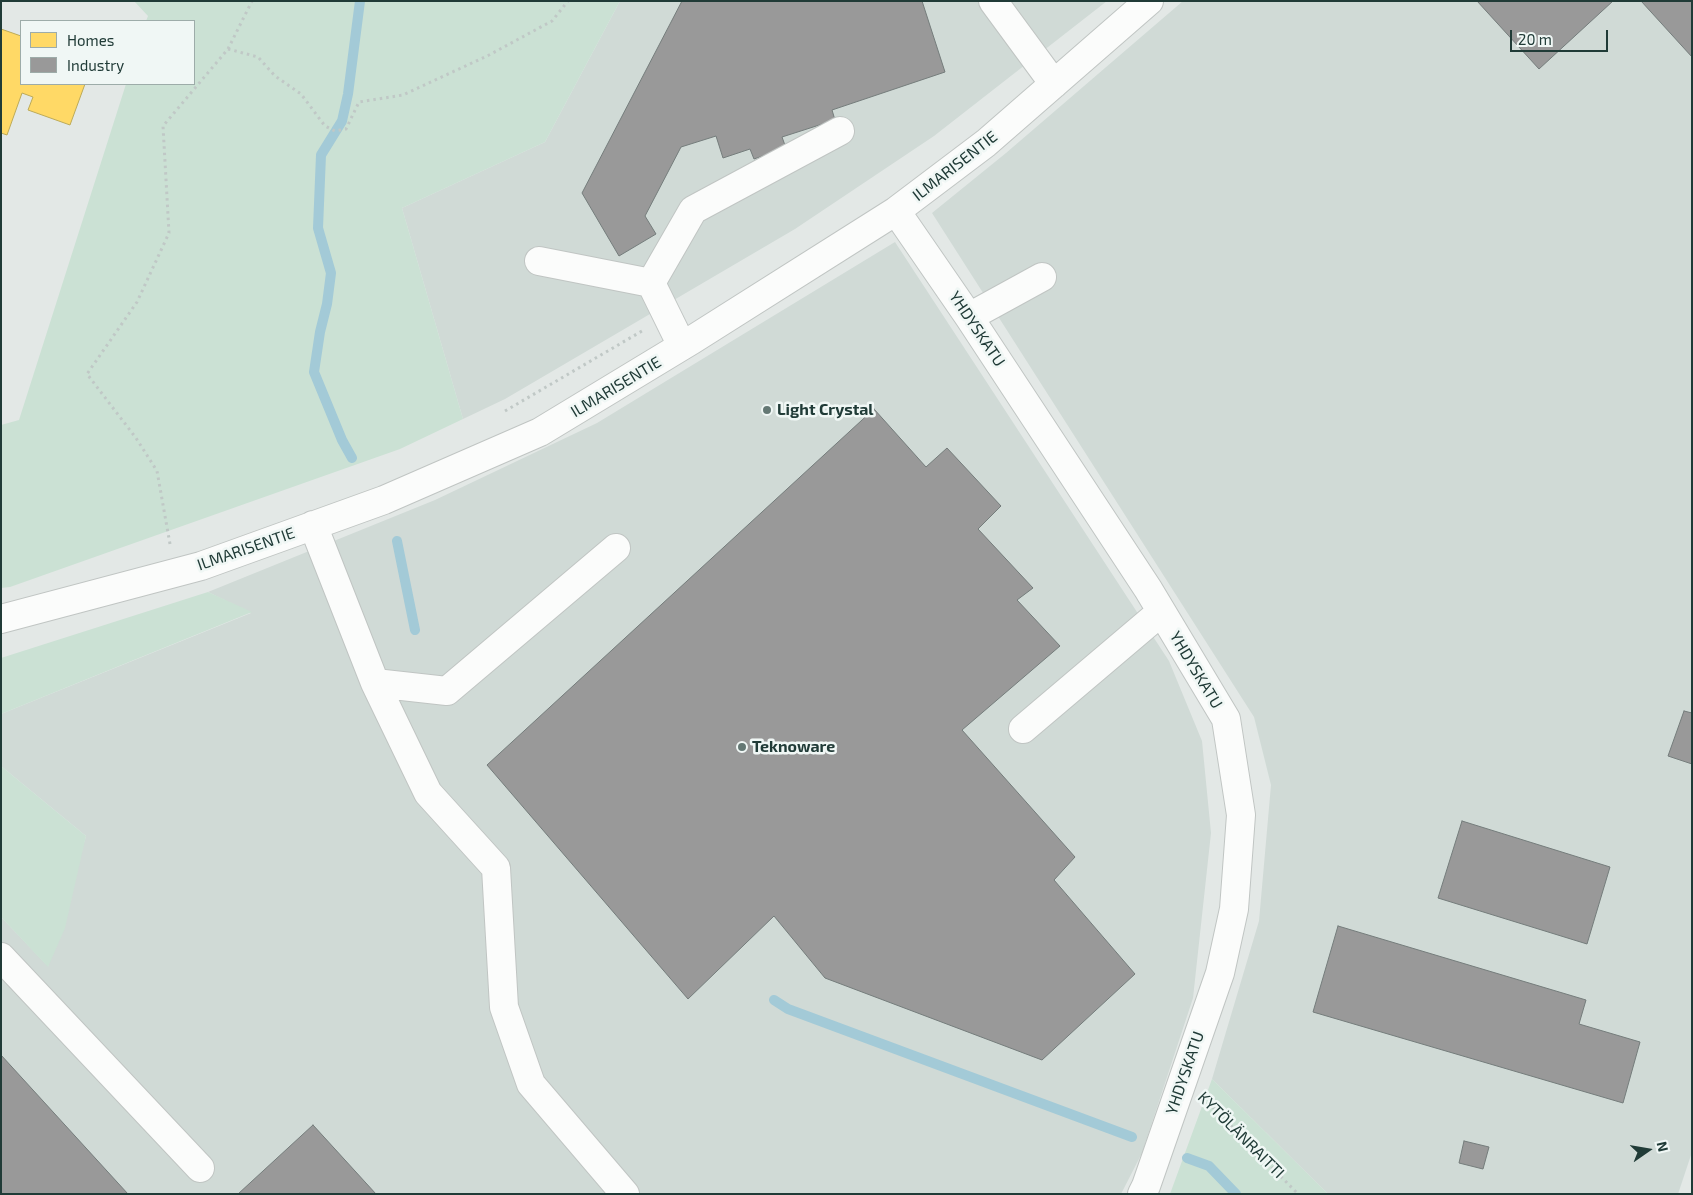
<!DOCTYPE html>
<meta charset="utf-8">
<style>
body{margin:0}
#map{position:relative;width:1693px;height:1195px;overflow:hidden;background:#e3e8e6;font-family:"Exo 2",sans-serif}
canvas{display:block}
.frame{position:absolute;inset:0;border:2px solid #203b37;pointer-events:none}
.legend{position:absolute;left:20px;top:20px;width:175px;height:65px;box-sizing:border-box;background:#f0f7f5;border:1px solid #9daca9;margin:0;padding:6px 9px;list-style:none;font-size:15px;color:#203b37}
.legend li{display:flex;align-items:center;gap:10px;height:25px}
.legend b{width:25px;border:1px solid #9daca9}
.north{position:absolute;left:1623px;top:1125px;width:50px;height:50px;-webkit-text-stroke:4px #f0f7f5;paint-order:stroke;rotate:77deg;font-size:14px;font-weight:700;line-height:20px;text-align:center;color:#203b37}
.north::after{content:'';display:block;margin:auto;width:18px;height:22px;background:#203b37;clip-path:polygon(50% 0,100% 100%,50% 72%,0 100%)}
.scale{position:absolute;left:1510px;top:30px;width:98px;height:22px;box-sizing:border-box;border:2px solid #203b37;border-top:0;padding-left:6px;font-size:15px;line-height:18px;white-space:nowrap;color:#203b37;-webkit-text-stroke:4px #f0f7f5;paint-order:stroke}
</style>
<div id="map">
<canvas width="1693" height="1195"></canvas>
<div class="frame"></div>
<ul class="legend">
<li><b style="height:14px;background:#ffd966"></b>Homes</li>
<li><b style="height:14px;background:#999"></b>Industry</li>
</ul>
<div class="north">N</div>
<div class="scale">20 m</div>
</div>
<script>
const ctx = document.querySelector('canvas').getContext('2d');
ctx.lineJoin = 'round';
function fillPath(path, color) { ctx.fillStyle = color; ctx.fill(path, 'evenodd'); }
const poly = rows => new Path2D(rows.map(r => 'M' + r).join(''));
function stroke(path, color, width, dash) { ctx.strokeStyle = color; ctx.lineWidth = width; ctx.lineCap = dash ? 'butt' : 'round'; ctx.setLineDash(dash || []); ctx.stroke(path); }
function label(font, color, halo, rows, align = 'center') {
  ctx.font = font + ' "Exo 2",sans-serif'; ctx.lineWidth = 5; ctx.setLineDash([]); ctx.textBaseline = 'middle'; ctx.strokeStyle = halo; ctx.fillStyle = color; for (const [text, x, y, turn = 0] of rows) {
    ctx.save(); ctx.translate(x, y); ctx.rotate((+turn || 0) * Math.PI / 180); ctx.textAlign = isNaN(turn) ? turn : align; if (halo) ctx.strokeText(text, 0, 0); ctx.fillText(text, 0, 0); ctx.restore();
  }
}
fillPath(poly([
 [620,1,1107,1,934,136,795,229,505,399,463,419,402,208,545,142],
 [1183,1,1692,1,1692,1152,1678,1194,1328,1194,1212,1079,1259,921,1271,785,1254,717,932,213,1006,153],
 [895,242,1169,661,1202,741,1211,833,1193,998,1142,1153,1121,1194,1,1194,1,917,48,966,86,836,1,766,1,714,251,613,208,592,435,500,597,423]
]), '#d0dad6');
fillPath(poly([
 [134,1,620,1,545,142,402,208,463,419,400,449,10,587,1,588,1,425,19,420,126,84,194,84,194,21,146,21,148,16],
 [208,592,252,612,1,714,1,658],
 [1,766,86,836,65,928,48,967,1,917],
 [1212,1079,1328,1194,1170,1194]
]), '#cbe1d4');
const homes = poly([
 [1,29,21,36,21,84,85,84,70,125,28,110,33,97,22,93,7,135,1,133,1,29]
]);
fillPath(homes, '#ffd966');
stroke(homes, '#bcaa58', 1);
const industry = poly([
 [682,1,922,1,945,72,832,110,835,120,782,137,786,148,754,159,750,149,723,158,716,136,681,147,645,216,656,234,619,256,582,193,682,1],
 [1477,1,1613,1,1539,69,1477,1],
 [1641,1,1692,1,1692,57,1641,1],
 [874,409,926,467,947,448,1001,506,978,529,1033,588,1017,600,1060,646,962,730,1075,857,1054,880,1135,974,1042,1060,825,978,774,916,688,999,487,765,874,409],
 [1684,711,1692,713,1692,764,1668,756,1684,711],
 [1462,821,1610,867,1587,944,1438,898,1462,821],
 [1338,926,1586,1000,1579,1024,1640,1042,1623,1103,1313,1012,1338,926],
 [1,1055,128,1194,1,1194,1,1055],
 [313,1125,376,1194,238,1194,313,1125],
 [1464,1141,1489,1147,1483,1169,1459,1163,1464,1141]
]);
fillPath(industry, '#999');
stroke(industry, '#757d7c', 1);
stroke(poly([
 [352,458,342,440,314,372,320,332,327,304,331,273,318,228,321,155,342,121,348,94,360,1],
 [397,541,415,630],
 [774,1000,788,1009,1132,1137],
 [1187,1158,1209,1166,1236,1194]
]), '#a3cad7', 10);
const minor = poly([
 [993,1,1054,84],
 [896,211,969,317,1148,589,1226,719,1241,815,1234,909,1220,973,1146,1186,1142,1194],
 [539,261,651,283,682,346],
 [651,283,693,210,840,131],
 [969,317,1042,277],
 [313,525,375,683,447,691,616,548],
 [1,619,201,566,384,500,540,432,692,340,896,211,986,143,1149,1],
 [375,683,428,793,496,868,504,1007,531,1084,625,1194],
 [1023,729,1161,612],
 [1,957,200,1168]
]);
stroke(minor, '#c0c5c3', 30);
stroke(poly([
 [228,49,258,57,275,76,301,94,325,126,335,131,346,129,359,102,403,95,489,55,552,21,568,1],
 [505,411,642,331],
 [170,544,157,471,136,438,87,374,137,302,169,233,163,126,228,49,252,1],
 [1208,1102,1298,1194]
]), '#c0c8c6', 3, [2.5, 4]);
stroke(minor, '#fbfcfb', 28);
for (const [x, y, r, color] of [
 [767,410,5,"#647874"],
 [742,747,5,"#647874"]
]) { const dot = new Path2D(); dot.arc(x, y, r, 0, 2 * Math.PI); ctx.fillStyle = color; ctx.fill(dot); stroke(dot, '#f0f7f5', 2); }
label('16px', '#203b37', '#f0f7f5', [
 ["ILMARISENTIE",955,166,-38],
 ["YHDYSKATU",977,329,56],
 ["ILMARISENTIE",616,387,-31],
 ["ILMARISENTIE",246,549,-19],
 ["YHDYSKATU",1196,670,59],
 ["YHDYSKATU",1185,1073,-71],
 ["KYTÖLÄNRAITTI",1241,1135,45]
]);
label('bold 16px', '#203b37', '#f0f7f5', [
 ["Light Crystal",777,410],
 ["Teknoware",752,747]
], 'left');
</script>
